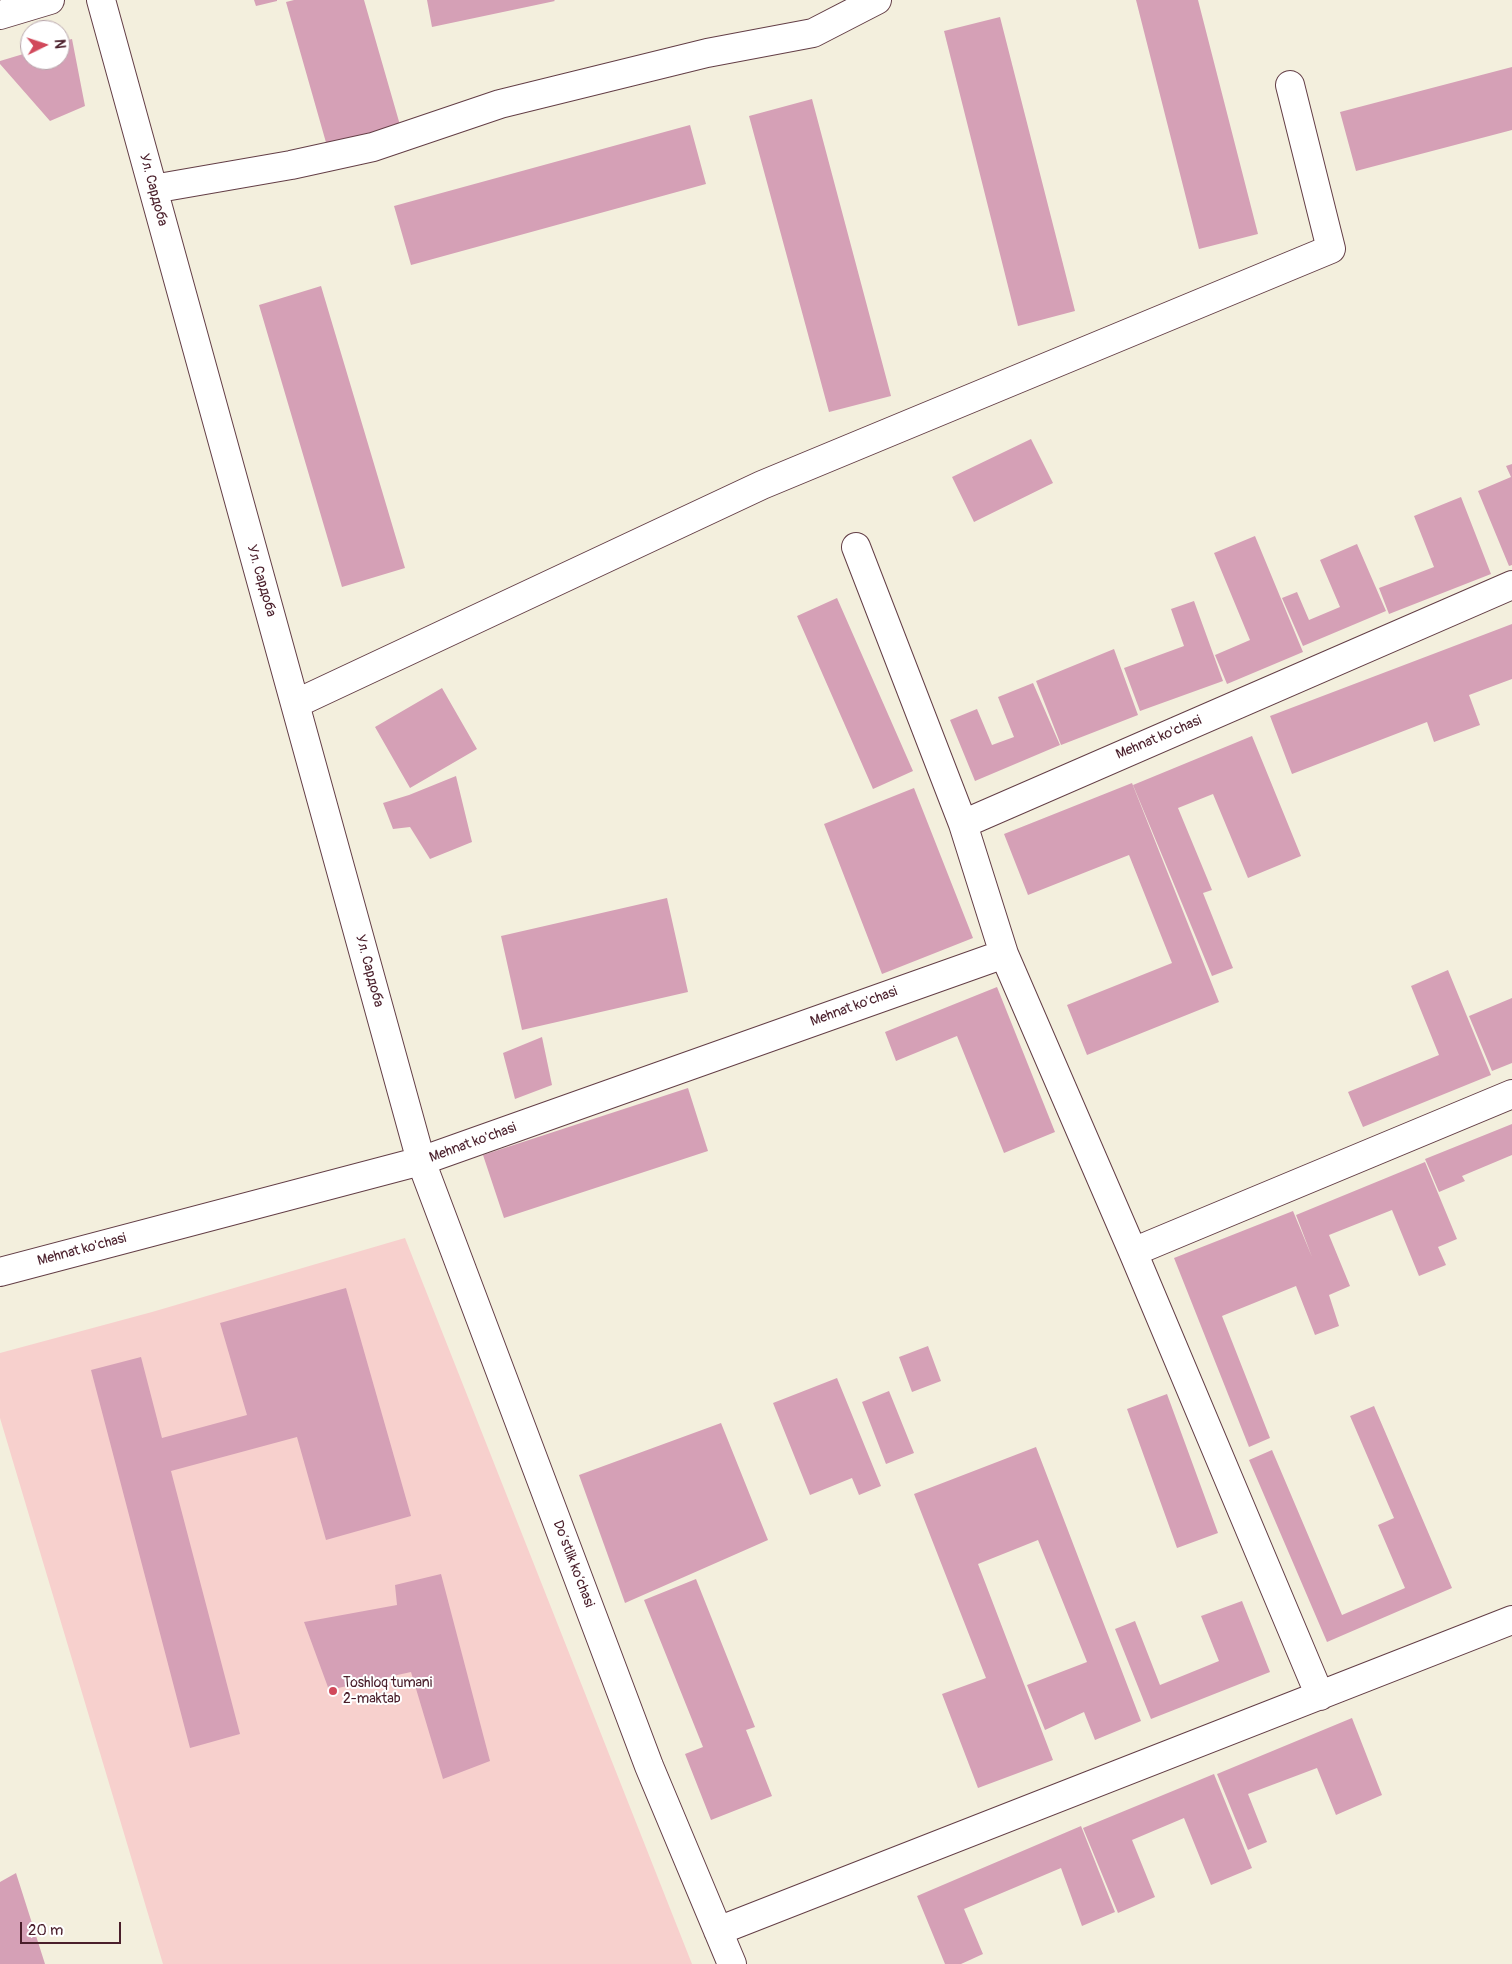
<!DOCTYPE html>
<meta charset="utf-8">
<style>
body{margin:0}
#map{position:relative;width:1512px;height:1964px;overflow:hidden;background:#f3efdd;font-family:Pangolin,sans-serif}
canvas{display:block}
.north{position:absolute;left:20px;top:20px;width:50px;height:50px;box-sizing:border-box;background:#fff;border:1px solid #b7a5aa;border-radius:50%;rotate:86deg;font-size:14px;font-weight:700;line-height:20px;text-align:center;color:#4a1f2b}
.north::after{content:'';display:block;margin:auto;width:18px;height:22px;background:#d1495b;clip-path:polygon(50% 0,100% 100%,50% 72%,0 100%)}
.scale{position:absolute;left:20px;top:1922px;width:101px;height:22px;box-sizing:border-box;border:2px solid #4a1f2b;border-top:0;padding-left:6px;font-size:15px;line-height:18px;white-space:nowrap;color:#4a1f2b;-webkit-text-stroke:4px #fff;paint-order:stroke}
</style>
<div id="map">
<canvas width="1512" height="1964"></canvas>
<div class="north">N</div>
<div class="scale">20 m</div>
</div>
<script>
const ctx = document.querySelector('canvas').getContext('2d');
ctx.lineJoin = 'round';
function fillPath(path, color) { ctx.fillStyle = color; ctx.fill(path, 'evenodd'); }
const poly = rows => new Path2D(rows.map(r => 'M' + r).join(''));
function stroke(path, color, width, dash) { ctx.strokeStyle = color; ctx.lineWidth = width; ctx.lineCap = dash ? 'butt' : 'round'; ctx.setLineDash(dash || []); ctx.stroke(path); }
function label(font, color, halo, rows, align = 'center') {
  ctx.font = font + ' Pangolin,sans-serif'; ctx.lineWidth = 4; ctx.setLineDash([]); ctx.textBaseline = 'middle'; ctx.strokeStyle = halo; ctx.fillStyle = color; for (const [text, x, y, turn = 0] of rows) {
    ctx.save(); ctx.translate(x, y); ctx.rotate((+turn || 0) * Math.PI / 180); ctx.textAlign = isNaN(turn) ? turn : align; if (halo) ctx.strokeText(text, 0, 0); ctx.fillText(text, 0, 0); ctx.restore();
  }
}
fillPath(poly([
 [405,1238,692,1964,163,1964,0,1418,0,1353,152,1312]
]), '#f7d0cd');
fillPath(poly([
 [254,0,277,0,277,1,256,6],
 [294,0,364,0,400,125,327,146,286,2],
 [427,0,554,0,555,1,432,27],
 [1136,0,1198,0,1258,234,1199,249],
 [1000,17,1075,311,1018,326,944,31],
 [72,39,85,106,50,121,0,64,0,61,30,52,30,60,60,60,60,42],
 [1512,67,1512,130,1356,171,1340,112],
 [812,99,891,396,829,412,749,116],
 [690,125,706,184,411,265,394,206],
 [321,286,405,568,342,587,259,305],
 [1031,439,1053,483,974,522,952,477],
 [1512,464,1512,565,1509,566,1478,491,1511,477,1506,466],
 [1461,497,1491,574,1389,614,1379,588,1434,567,1414,516],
 [1255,536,1303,652,1227,684,1215,655,1250,640,1214,553],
 [1357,544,1386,611,1303,646,1282,598,1297,592,1309,620,1340,607,1320,560],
 [837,598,913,771,873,789,797,616],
 [1194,601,1223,681,1140,711,1124,668,1184,646,1171,609],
 [1512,624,1512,679,1469,695,1480,725,1434,742,1427,722,1292,774,1270,716],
 [1114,649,1138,715,1061,745,1036,681],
 [1033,683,1060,745,975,781,950,720,977,709,992,745,1014,737,998,697],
 [442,688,477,749,410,788,375,727],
 [1252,736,1301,856,1248,878,1213,794,1178,808,1212,890,1203,893,1233,968,1212,976,1133,785],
 [456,776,472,842,430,859,410,827,393,829,383,803,409,795],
 [1132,783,1219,1002,1087,1055,1067,1005,1172,963,1129,855,1028,895,1004,834],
 [914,788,973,938,882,974,824,824],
 [667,898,688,992,522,1030,501,936],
 [1448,970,1491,1075,1363,1127,1348,1092,1439,1055,1411,986],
 [997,987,1055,1132,1004,1153,957,1036,896,1061,885,1032],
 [1512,998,1512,1063,1492,1071,1469,1016],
 [542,1037,552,1085,515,1099,503,1053],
 [688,1088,708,1151,504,1218,483,1155],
 [1512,1124,1512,1155,1462,1176,1465,1181,1439,1192,1425,1159],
 [1425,1162,1457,1239,1438,1247,1446,1265,1419,1276,1392,1210,1329,1235,1350,1286,1329,1295,1339,1326,1315,1335,1296,1286,1222,1316,1270,1438,1249,1447,1174,1258,1293,1211,1312,1257,1296,1215],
 [346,1288,411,1516,326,1540,297,1437,171,1471,240,1734,190,1748,91,1370,141,1357,162,1438,247,1415,220,1323],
 [928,1346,941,1381,912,1392,899,1357],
 [837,1378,881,1486,859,1495,852,1478,810,1495,773,1403],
 [889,1391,914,1453,886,1464,862,1402],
 [1167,1394,1218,1533,1177,1548,1127,1409],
 [1374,1406,1452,1588,1327,1642,1249,1460,1272,1450,1342,1615,1405,1588,1378,1525,1394,1518,1350,1416],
 [721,1423,768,1540,625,1603,579,1475],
 [1036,1447,1141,1721,1095,1740,1084,1712,1045,1730,1027,1685,1087,1662,1038,1540,978,1564,1053,1760,978,1788,942,1694,986,1678,914,1494],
 [441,1574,490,1761,443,1779,411,1672,329,1690,304,1622,397,1605,395,1585],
 [696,1579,755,1727,746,1730,772,1796,711,1820,685,1754,703,1747,644,1600],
 [1242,1601,1270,1672,1151,1719,1115,1629,1135,1621,1160,1685,1219,1661,1201,1616],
 [1352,1718,1382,1795,1336,1815,1317,1768,1248,1794,1267,1842,1248,1850,1217,1774],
 [1214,1774,1252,1868,1211,1885,1184,1818,1132,1840,1155,1897,1118,1913,1083,1828],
 [1081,1826,1115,1912,1082,1926,1061,1868,964,1909,983,1954,961,1964,945,1964,917,1896],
 [16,1873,45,1964,0,1964,0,1882]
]), '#d5a0b6');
const street = poly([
 [101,0,421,1161,649,1766,732,1964],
 [0,15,50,0],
 [153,189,291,165,373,147,500,104,707,53,813,33,877,0],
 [856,547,963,824],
 [295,704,762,485,1331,249,1290,85],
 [1004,954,1133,1252,1320,1696],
 [1133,1252,1512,1094],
 [0,1272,421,1161,1004,954,963,824,1512,585],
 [718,1931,1512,1620]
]);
stroke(street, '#633e46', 30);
stroke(street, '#fff', 28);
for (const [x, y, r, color] of [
 [333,1691,5,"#d1495b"]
]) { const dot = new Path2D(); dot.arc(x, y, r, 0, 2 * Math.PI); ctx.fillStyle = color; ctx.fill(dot); stroke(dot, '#fff', 2); }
label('14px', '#4a1f2b', '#fff', [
 ["Ул. Сардоба",153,190,75],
 ["Ул. Сардоба",261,581,74],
 ["Mehnat ko'chasi",1159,738,-23],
 ["Ул. Сардоба",369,971,75],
 ["Mehnat ko'chasi",854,1007,-20],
 ["Mehnat ko'chasi",473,1143,-20],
 ["Mehnat ko'chasi",82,1250,-15],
 ["Do‘stlik ko‘chasi",573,1564,69]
]);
label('14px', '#4a1f2b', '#fff', [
 ["Toshloq tumani",343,1683],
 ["2-maktab",343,1699]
], 'left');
</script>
